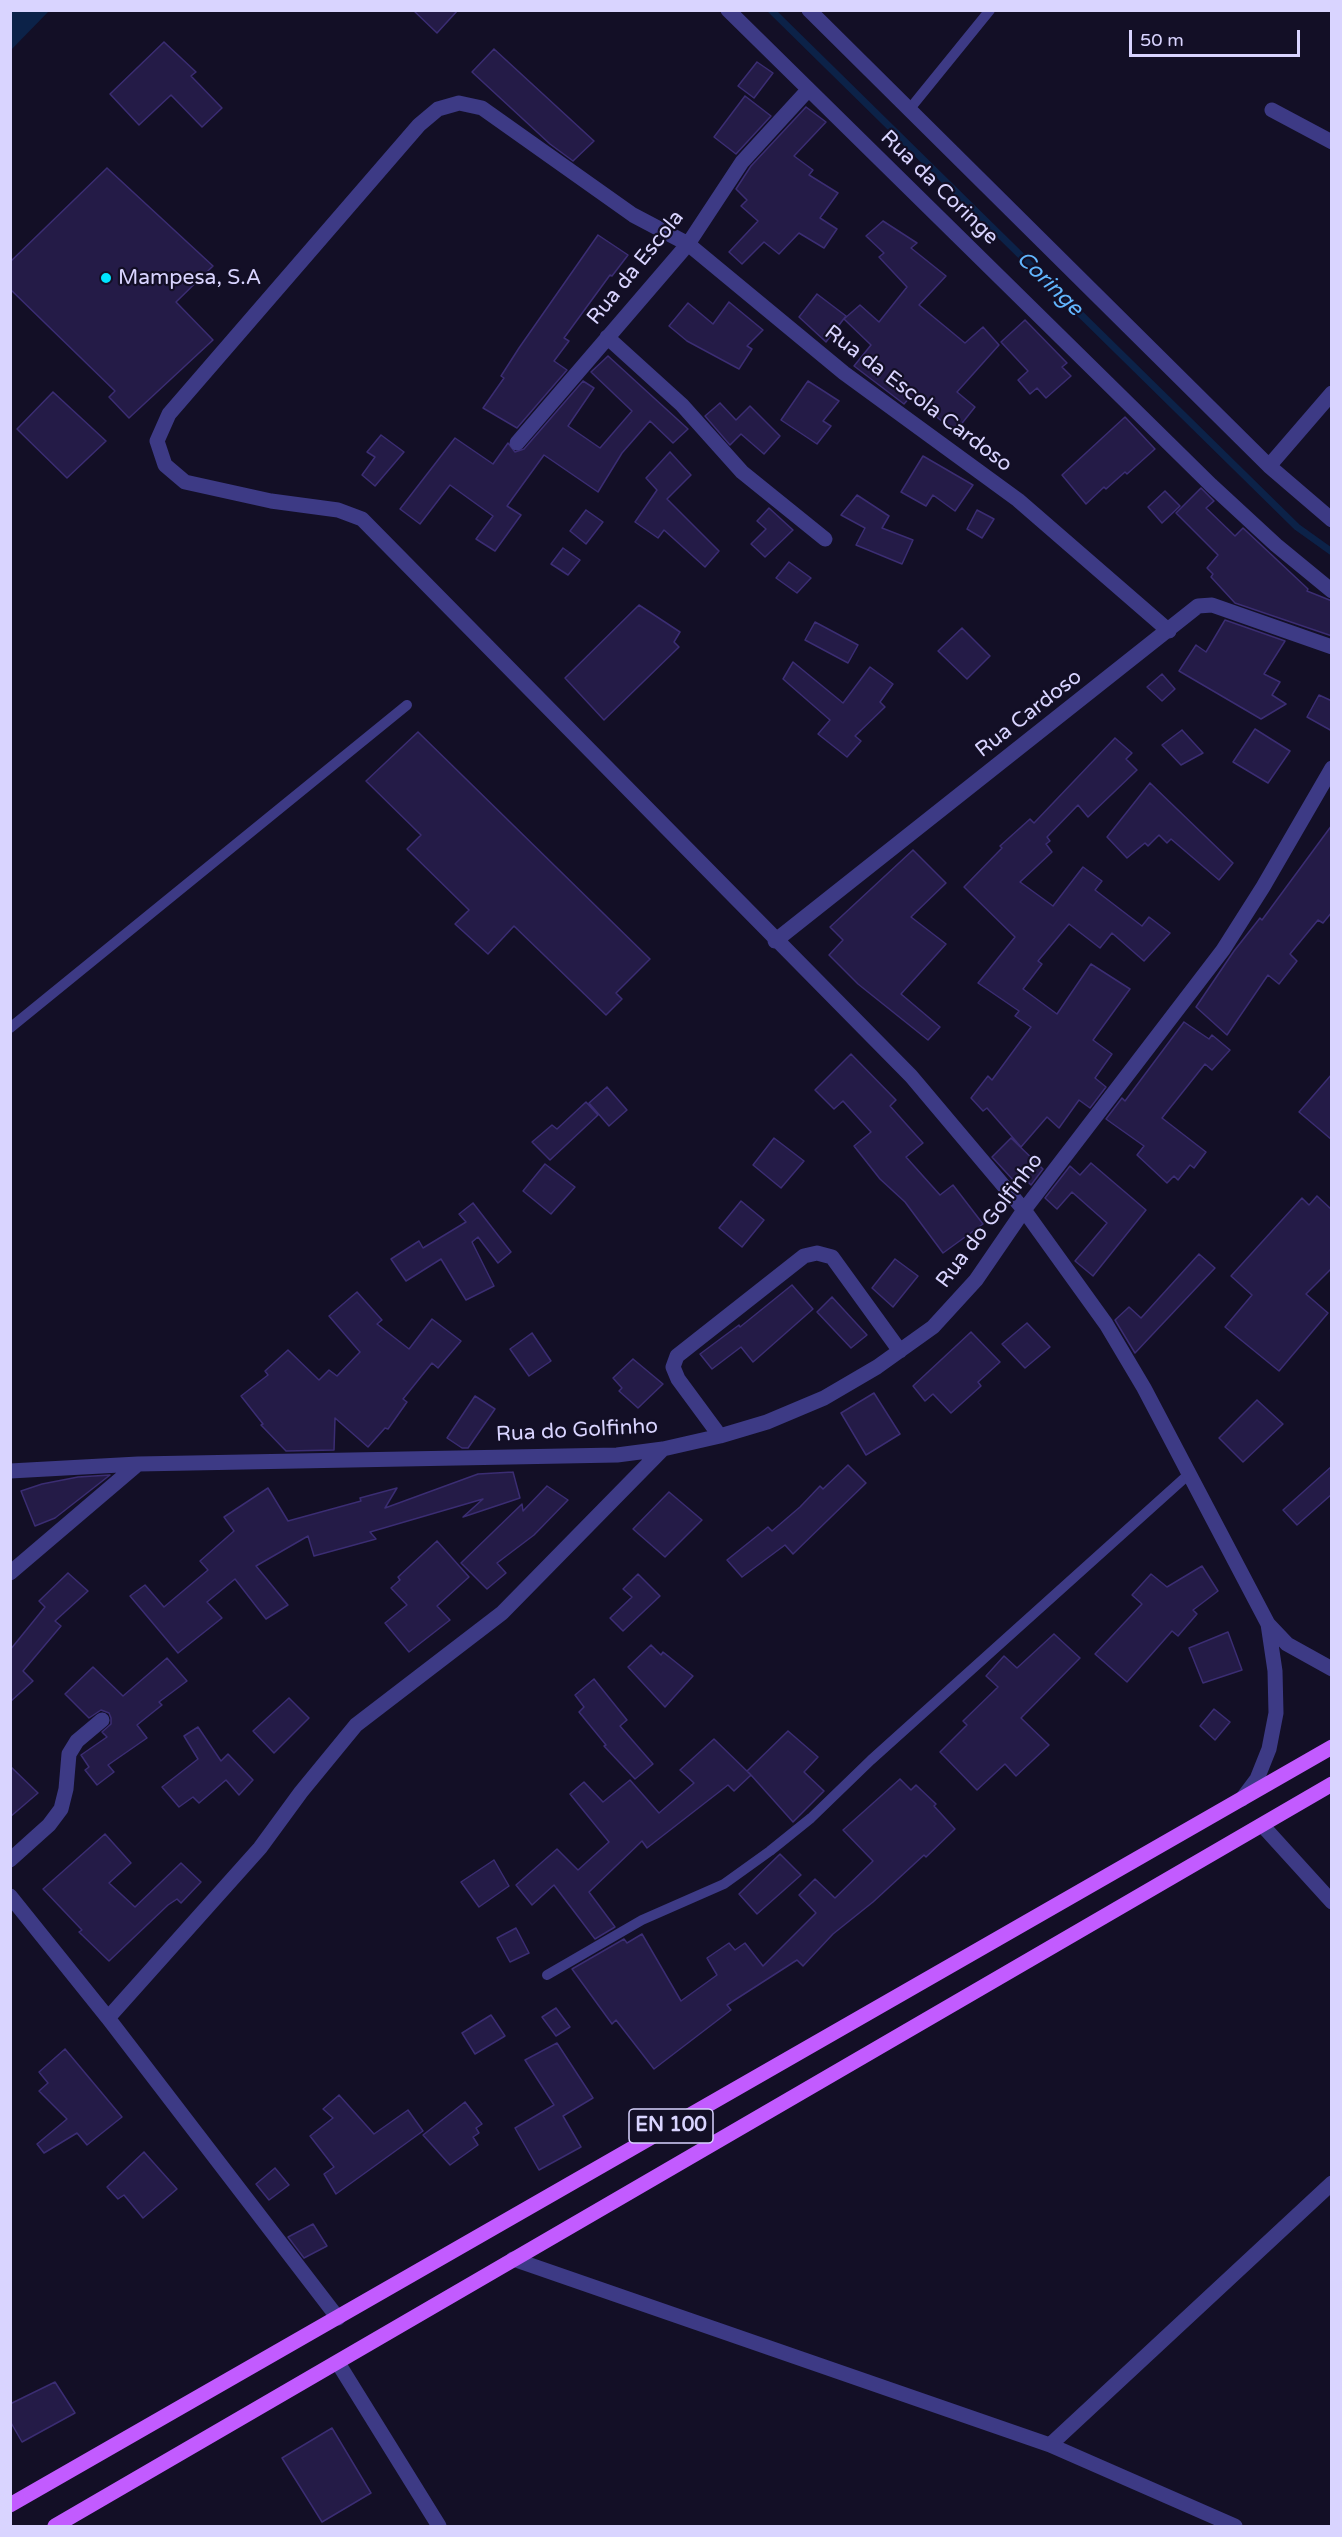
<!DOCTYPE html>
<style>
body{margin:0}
#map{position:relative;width:1342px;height:2537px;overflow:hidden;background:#130f26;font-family:"Varela Round",sans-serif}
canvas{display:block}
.frame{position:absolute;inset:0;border:12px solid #d9d4ff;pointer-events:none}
.scale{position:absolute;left:1129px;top:30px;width:171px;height:27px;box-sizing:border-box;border:3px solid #d9d4ff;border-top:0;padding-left:8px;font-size:18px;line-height:21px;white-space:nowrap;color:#d9d4ff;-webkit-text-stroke:4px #130f26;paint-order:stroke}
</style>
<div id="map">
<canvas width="1342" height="2537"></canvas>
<div class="frame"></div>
<div class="scale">50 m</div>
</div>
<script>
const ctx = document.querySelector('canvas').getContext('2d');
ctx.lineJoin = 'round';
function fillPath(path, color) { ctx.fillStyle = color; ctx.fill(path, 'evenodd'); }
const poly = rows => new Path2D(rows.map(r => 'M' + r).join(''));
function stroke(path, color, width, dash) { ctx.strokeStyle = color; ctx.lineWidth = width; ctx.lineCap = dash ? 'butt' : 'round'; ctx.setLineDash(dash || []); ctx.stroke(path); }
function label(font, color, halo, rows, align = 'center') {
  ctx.font = font + ' "Varela Round",sans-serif'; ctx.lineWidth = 4.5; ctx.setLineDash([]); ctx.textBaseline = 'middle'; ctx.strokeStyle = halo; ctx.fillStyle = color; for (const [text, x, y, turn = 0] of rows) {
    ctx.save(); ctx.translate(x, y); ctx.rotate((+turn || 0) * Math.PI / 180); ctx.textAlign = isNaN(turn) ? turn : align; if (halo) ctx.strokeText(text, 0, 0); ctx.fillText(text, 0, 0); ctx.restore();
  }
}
fillPath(poly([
 [11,10,49,11,11,50,10,11]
]), '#0c2248');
stroke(poly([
 [771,10,1297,527,1332,552]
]), '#0c2248', 7);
const building = poly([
 [413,10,458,10,437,33,413,10],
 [164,42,196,72,191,76,222,108,202,127,171,95,139,125,110,94,164,42],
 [494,49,594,141,573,161,550,144,472,72,494,49],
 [757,62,773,73,754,98,738,86,757,62],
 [745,96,771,116,736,154,714,137,745,96],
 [806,107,826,122,794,156,813,170,809,175,838,193,820,218,837,229,824,248,799,233,779,254,764,242,742,264,729,252,758,221,741,206,747,200,736,189,751,166,806,107],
 [107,168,213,266,176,302,213,340,129,418,109,397,115,391,10,289,10,262,107,168],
 [883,221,917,243,911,248,946,276,919,305,965,343,983,327,999,345,957,392,975,407,955,432,911,396,904,404,854,366,871,345,844,319,860,305,879,322,907,287,879,257,884,253,866,236,883,221],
 [598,235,628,255,612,276,610,275,564,338,569,341,554,361,567,370,517,428,483,408,504,378,501,376,519,348,598,235],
 [817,294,846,316,826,342,799,317,817,294],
 [729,302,763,330,747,346,752,349,739,369,687,341,669,326,688,303,713,324,729,302],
 [1025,320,1067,363,1062,367,1071,376,1046,398,1037,388,1030,394,1018,380,1028,371,1001,342,1025,320],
 [608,356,688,429,673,443,650,421,622,453,598,492,544,455,507,506,521,515,495,551,476,539,493,516,450,485,420,524,400,509,455,438,493,464,508,443,515,452,524,449,583,381,594,388,568,426,600,448,632,411,591,372,608,356],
 [808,381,839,401,823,421,831,426,817,444,781,420,808,381],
 [53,392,106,441,67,478,17,429,53,392],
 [720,403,736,420,750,406,780,436,764,454,741,434,730,445,705,416,720,403],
 [1125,417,1155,449,1127,474,1125,472,1106,489,1104,487,1086,504,1062,475,1125,417],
 [381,435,404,452,375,486,362,475,375,457,367,452,381,435],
 [670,452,691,475,667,499,719,551,705,567,664,530,658,538,635,522,657,490,646,478,670,452],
 [923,456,973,485,955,511,933,495,926,506,901,492,923,456],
 [1201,488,1214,501,1206,508,1235,536,1243,528,1308,589,1307,591,1332,601,1332,636,1235,603,1211,577,1213,574,1207,568,1218,555,1176,513,1201,488],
 [1165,491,1180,506,1162,523,1148,507,1165,491],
 [857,495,889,516,882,528,913,540,902,564,856,545,865,528,841,515,857,495],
 [769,508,793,530,765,557,751,544,766,529,757,521,769,508],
 [586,510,603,522,586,544,570,531,586,510],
 [977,510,994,519,982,538,967,529,977,510],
 [563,548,580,560,568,575,551,564,563,548],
 [789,562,811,578,797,593,776,578,789,562],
 [639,605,680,632,674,642,679,647,604,720,565,678,639,605],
 [1225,620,1285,641,1264,674,1280,682,1272,695,1286,704,1261,719,1179,671,1196,645,1206,652,1225,620],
 [815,622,858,645,848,663,805,640,815,622],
 [962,628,990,656,967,679,938,651,962,628],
 [793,662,843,703,870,667,893,684,880,702,885,707,855,736,861,741,847,757,818,734,830,720,783,679,793,662],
 [1162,674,1175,689,1162,701,1147,687,1162,674],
 [1319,695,1332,701,1332,731,1307,717,1319,695],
 [1255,729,1290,751,1268,783,1233,762,1255,729],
 [1182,730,1203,753,1181,765,1162,745,1182,730],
 [418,732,650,959,616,993,622,999,606,1015,514,926,488,954,455,924,469,910,407,849,421,835,366,781,418,732],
 [1115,738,1132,753,1126,759,1137,770,1088,817,1078,805,1047,837,1050,841,1046,844,1052,852,1020,882,1053,906,1083,867,1102,881,1095,890,1142,926,1149,917,1170,933,1144,961,1112,933,1100,948,1069,924,1038,961,1042,964,1023,989,1057,1014,1091,964,1130,989,1093,1040,1112,1054,1095,1078,1106,1087,1090,1108,1079,1100,1059,1128,1047,1117,1021,1147,987,1108,983,1111,971,1098,988,1076,992,1080,1031,1027,1015,1016,1019,1011,978,983,1015,937,964,887,1002,848,1000,846,1030,819,1034,823,1115,738],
 [1150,783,1233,863,1219,880,1171,839,1167,843,1159,835,1148,846,1145,843,1127,858,1107,837,1150,783],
 [1332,825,1332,912,1323,923,1318,920,1290,954,1297,961,1279,984,1268,975,1227,1035,1196,1007,1234,951,1260,918,1262,920,1332,825],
 [913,850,946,883,911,917,946,944,901,994,940,1027,928,1040,858,984,829,955,843,940,830,927,913,850],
 [1184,1022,1209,1039,1212,1035,1230,1050,1212,1070,1205,1064,1162,1118,1206,1152,1194,1168,1190,1165,1178,1180,1174,1176,1167,1183,1137,1155,1144,1146,1106,1119,1122,1098,1125,1101,1184,1022],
 [851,1054,896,1100,890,1106,923,1143,906,1157,940,1195,953,1185,983,1224,943,1253,905,1202,880,1179,854,1146,871,1132,843,1101,834,1109,815,1090,851,1054],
 [1332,1074,1332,1140,1299,1112,1332,1074],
 [607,1087,627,1110,609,1126,589,1103,607,1087],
 [586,1102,598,1115,550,1160,532,1142,552,1125,557,1129,586,1102],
 [774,1138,804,1161,781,1188,753,1165,774,1138],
 [1011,1138,1043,1169,1031,1185,1022,1176,1015,1182,992,1157,1011,1138],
 [1091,1163,1146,1210,1093,1276,1075,1261,1107,1223,1072,1192,1057,1209,1045,1198,1070,1166,1080,1175,1091,1163],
 [545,1164,575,1187,551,1214,523,1191,545,1164],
 [1317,1196,1332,1210,1332,1268,1306,1294,1328,1313,1279,1371,1225,1327,1252,1295,1231,1276,1302,1198,1309,1205,1317,1196],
 [741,1201,764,1220,742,1247,719,1228,741,1201],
 [473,1203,511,1252,498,1263,478,1237,472,1242,494,1286,466,1300,441,1259,406,1281,391,1259,419,1241,423,1248,466,1222,459,1214,473,1203],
 [1199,1254,1215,1268,1135,1353,1115,1320,1129,1307,1141,1318,1199,1254],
 [895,1259,918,1276,893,1307,872,1288,895,1259],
 [792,1285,813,1309,753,1362,741,1347,712,1369,700,1354,739,1325,740,1327,792,1285],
 [357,1292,382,1320,377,1324,409,1349,432,1319,461,1341,438,1368,432,1363,403,1399,407,1402,388,1429,385,1428,368,1447,335,1418,334,1450,286,1451,261,1425,263,1424,241,1396,268,1375,265,1371,288,1350,319,1380,329,1370,337,1376,360,1352,329,1316,357,1292],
 [832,1297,867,1335,851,1348,817,1312,832,1297],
 [1027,1323,1050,1347,1025,1368,1002,1344,1027,1323],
 [971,1332,1000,1362,978,1382,981,1386,951,1413,933,1394,925,1401,913,1386,971,1332],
 [532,1333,551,1361,529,1376,510,1349,532,1333],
 [633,1359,663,1384,638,1408,619,1391,622,1388,613,1378,633,1359],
 [874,1393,900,1434,866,1455,841,1413,874,1393],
 [475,1396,495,1409,468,1448,462,1448,447,1438,475,1396],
 [1257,1400,1283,1424,1243,1462,1219,1438,1257,1400],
 [848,1465,866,1483,793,1554,785,1545,742,1577,727,1560,768,1527,772,1531,800,1507,820,1486,823,1489,848,1465],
 [1332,1466,1332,1494,1297,1525,1283,1510,1332,1466],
 [513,1472,520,1498,463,1517,483,1499,370,1532,376,1539,314,1556,308,1536,256,1566,288,1605,266,1619,235,1579,207,1602,222,1618,178,1653,130,1596,145,1585,164,1607,208,1570,200,1561,234,1531,224,1517,268,1488,288,1521,361,1501,360,1498,397,1488,385,1508,478,1474,513,1472],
 [110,1475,55,1518,35,1526,21,1491,42,1484,78,1477,110,1475],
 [547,1486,568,1500,534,1535,497,1563,506,1573,487,1589,461,1563,522,1504,523,1511,547,1486],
 [669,1492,702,1520,665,1557,633,1529,669,1492],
 [437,1541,469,1577,437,1606,450,1620,409,1652,385,1623,407,1605,391,1588,400,1580,398,1577,437,1541],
 [1202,1566,1218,1591,1193,1610,1197,1614,1178,1636,1172,1631,1127,1682,1095,1654,1142,1604,1132,1595,1151,1574,1167,1587,1202,1566],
 [68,1573,88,1591,55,1621,61,1626,23,1671,33,1681,10,1702,10,1650,45,1607,39,1601,68,1573],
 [638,1574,660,1596,623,1631,610,1618,632,1597,623,1589,638,1574],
 [1228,1632,1242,1670,1203,1683,1189,1648,1228,1632],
 [1054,1634,1080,1658,1021,1718,1049,1745,1016,1776,1005,1764,977,1790,940,1752,967,1725,963,1721,998,1687,986,1676,1004,1656,1017,1668,1054,1634],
 [651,1645,661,1655,663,1652,693,1676,665,1707,628,1667,651,1645],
 [167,1658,187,1681,159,1702,162,1705,137,1725,147,1738,108,1765,114,1772,97,1785,85,1770,89,1767,81,1755,107,1737,102,1732,111,1724,111,1718,109,1713,101,1710,89,1718,65,1694,93,1667,123,1696,167,1658],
 [594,1679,627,1720,620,1726,653,1764,635,1779,604,1746,606,1745,579,1712,584,1707,575,1695,594,1679],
 [289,1698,309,1718,274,1753,253,1731,289,1698],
 [1214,1709,1230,1722,1215,1740,1200,1726,1214,1709],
 [198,1727,221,1761,228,1754,253,1780,239,1795,226,1780,199,1803,193,1797,179,1807,162,1787,198,1759,184,1736,198,1727],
 [788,1731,818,1757,804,1772,824,1791,793,1822,751,1775,734,1791,728,1785,647,1848,642,1841,589,1892,615,1927,595,1939,554,1885,532,1905,516,1885,557,1849,578,1870,609,1842,570,1794,584,1782,603,1802,630,1780,659,1813,694,1783,680,1770,714,1739,751,1775,747,1771,788,1731],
 [10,1766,38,1793,10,1817,10,1766],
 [900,1779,911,1790,916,1785,936,1804,934,1806,955,1829,926,1857,924,1855,873,1902,833,1934,803,1966,797,1960,727,2005,731,2010,654,2069,616,2020,612,2024,572,1969,624,1939,627,1943,642,1934,681,2001,717,1975,707,1958,729,1943,735,1950,745,1943,763,1966,816,1913,799,1895,815,1879,835,1898,873,1861,843,1830,900,1779],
 [105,1834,131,1863,109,1883,135,1907,181,1863,201,1882,181,1903,177,1899,168,1905,109,1961,79,1932,82,1930,43,1889,105,1834],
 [780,1854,801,1875,757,1914,739,1894,780,1854],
 [494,1860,509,1886,479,1907,461,1882,494,1860],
 [516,1928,529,1953,510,1962,497,1938,516,1928],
 [556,2008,570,2027,556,2036,542,2017,556,2008],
 [491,2015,505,2036,475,2054,462,2033,491,2015],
 [557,2043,593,2098,563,2116,581,2147,539,2170,515,2128,554,2105,525,2060,557,2043],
 [65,2049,122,2117,87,2145,77,2133,44,2153,37,2144,67,2119,39,2091,48,2083,39,2072,65,2049],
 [339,2095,374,2134,408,2110,423,2131,336,2194,324,2174,334,2167,310,2136,333,2118,323,2109,339,2095],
 [465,2102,482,2124,476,2128,479,2133,473,2137,478,2145,450,2165,423,2135,465,2102],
 [144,2152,177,2189,143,2218,124,2195,118,2199,107,2187,144,2152],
 [275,2168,289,2185,269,2200,256,2184,275,2168],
 [313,2224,327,2246,304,2258,288,2237,313,2224],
 [55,2382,75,2413,22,2442,10,2421,10,2404,55,2382],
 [332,2428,371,2493,322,2522,282,2458,332,2428]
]);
fillPath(building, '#241b47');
stroke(building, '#3b2d73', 1.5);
stroke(poly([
 [908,111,990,10],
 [10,1028,407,705],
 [547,1975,642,1920,724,1884,770,1851,811,1818,871,1760,1189,1474]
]), '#3d3a85', 10);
stroke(poly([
 [728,10,1211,485,1276,545,1332,591],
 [809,10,1269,466,1332,520],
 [1272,110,1332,142],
 [607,337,682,405,742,472,825,539],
 [517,443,688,244,742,162,808,90],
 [1269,466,1332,393],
 [1169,631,1018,500,844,373,688,244,633,215,482,108,459,103,438,109,419,125,169,414,157,441,165,465,185,482,271,501,338,510,362,519,911,1076,1024,1210,1106,1324,1144,1388,1268,1624,1287,1644,1332,1669],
 [775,941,1198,606,1212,605,1332,647],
 [720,1436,678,1379,673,1367,677,1356,804,1256,817,1253,832,1257,900,1351],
 [10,1471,138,1464,617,1455,663,1449,720,1436,767,1422,824,1398,877,1367,933,1327,976,1280,1024,1210,1223,950,1263,887,1332,768],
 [10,1573,138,1464],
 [1242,1799,1257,1779,1269,1749,1276,1713,1275,1671,1268,1624],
 [1262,1825,1332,1902],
 [10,1860,49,1825,61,1809,66,1789,69,1754,77,1741,102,1720],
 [10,1896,108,2018,338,2318],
 [108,2018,260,1848,301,1792,356,1725,502,1613,663,1449],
 [513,2259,1050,2445,1235,2526],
 [338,2363,439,2526],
 [1050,2445,1332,2183]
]), '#3d3a85', 15);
stroke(poly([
 [10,2505,1332,1747],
 [55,2526,1332,1784]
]), '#c25bff', 15);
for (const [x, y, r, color] of [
 [106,278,6,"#00e5ff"]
]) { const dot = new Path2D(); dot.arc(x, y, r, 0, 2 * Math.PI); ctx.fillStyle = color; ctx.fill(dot); stroke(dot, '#130f26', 2); }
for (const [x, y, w] of [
 [671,2126,84]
]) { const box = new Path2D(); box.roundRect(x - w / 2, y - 17, w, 34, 4.5); ctx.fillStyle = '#130f26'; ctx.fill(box); stroke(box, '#d9d4ff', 1.5); }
label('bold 20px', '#d9d4ff', null, [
 ["EN 100",671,2126]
]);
label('21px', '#d9d4ff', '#130f26', [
 ["Rua da Coringe",939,188,44],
 ["Rua da Escola",636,268,-51],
 ["Rua da Escola Cardoso",918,399,37],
 ["Rua Cardoso",1029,714,-38],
 ["Rua do Golfinho",990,1221,-53],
 ["Rua do Golfinho",577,1431,-3]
]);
label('21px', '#d9d4ff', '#130f26', [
 ["Mampesa, S.A",118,278]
], 'left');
label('italic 22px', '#62b6ff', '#130f26', [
 ["Coringe",1049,284,44]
]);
</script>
